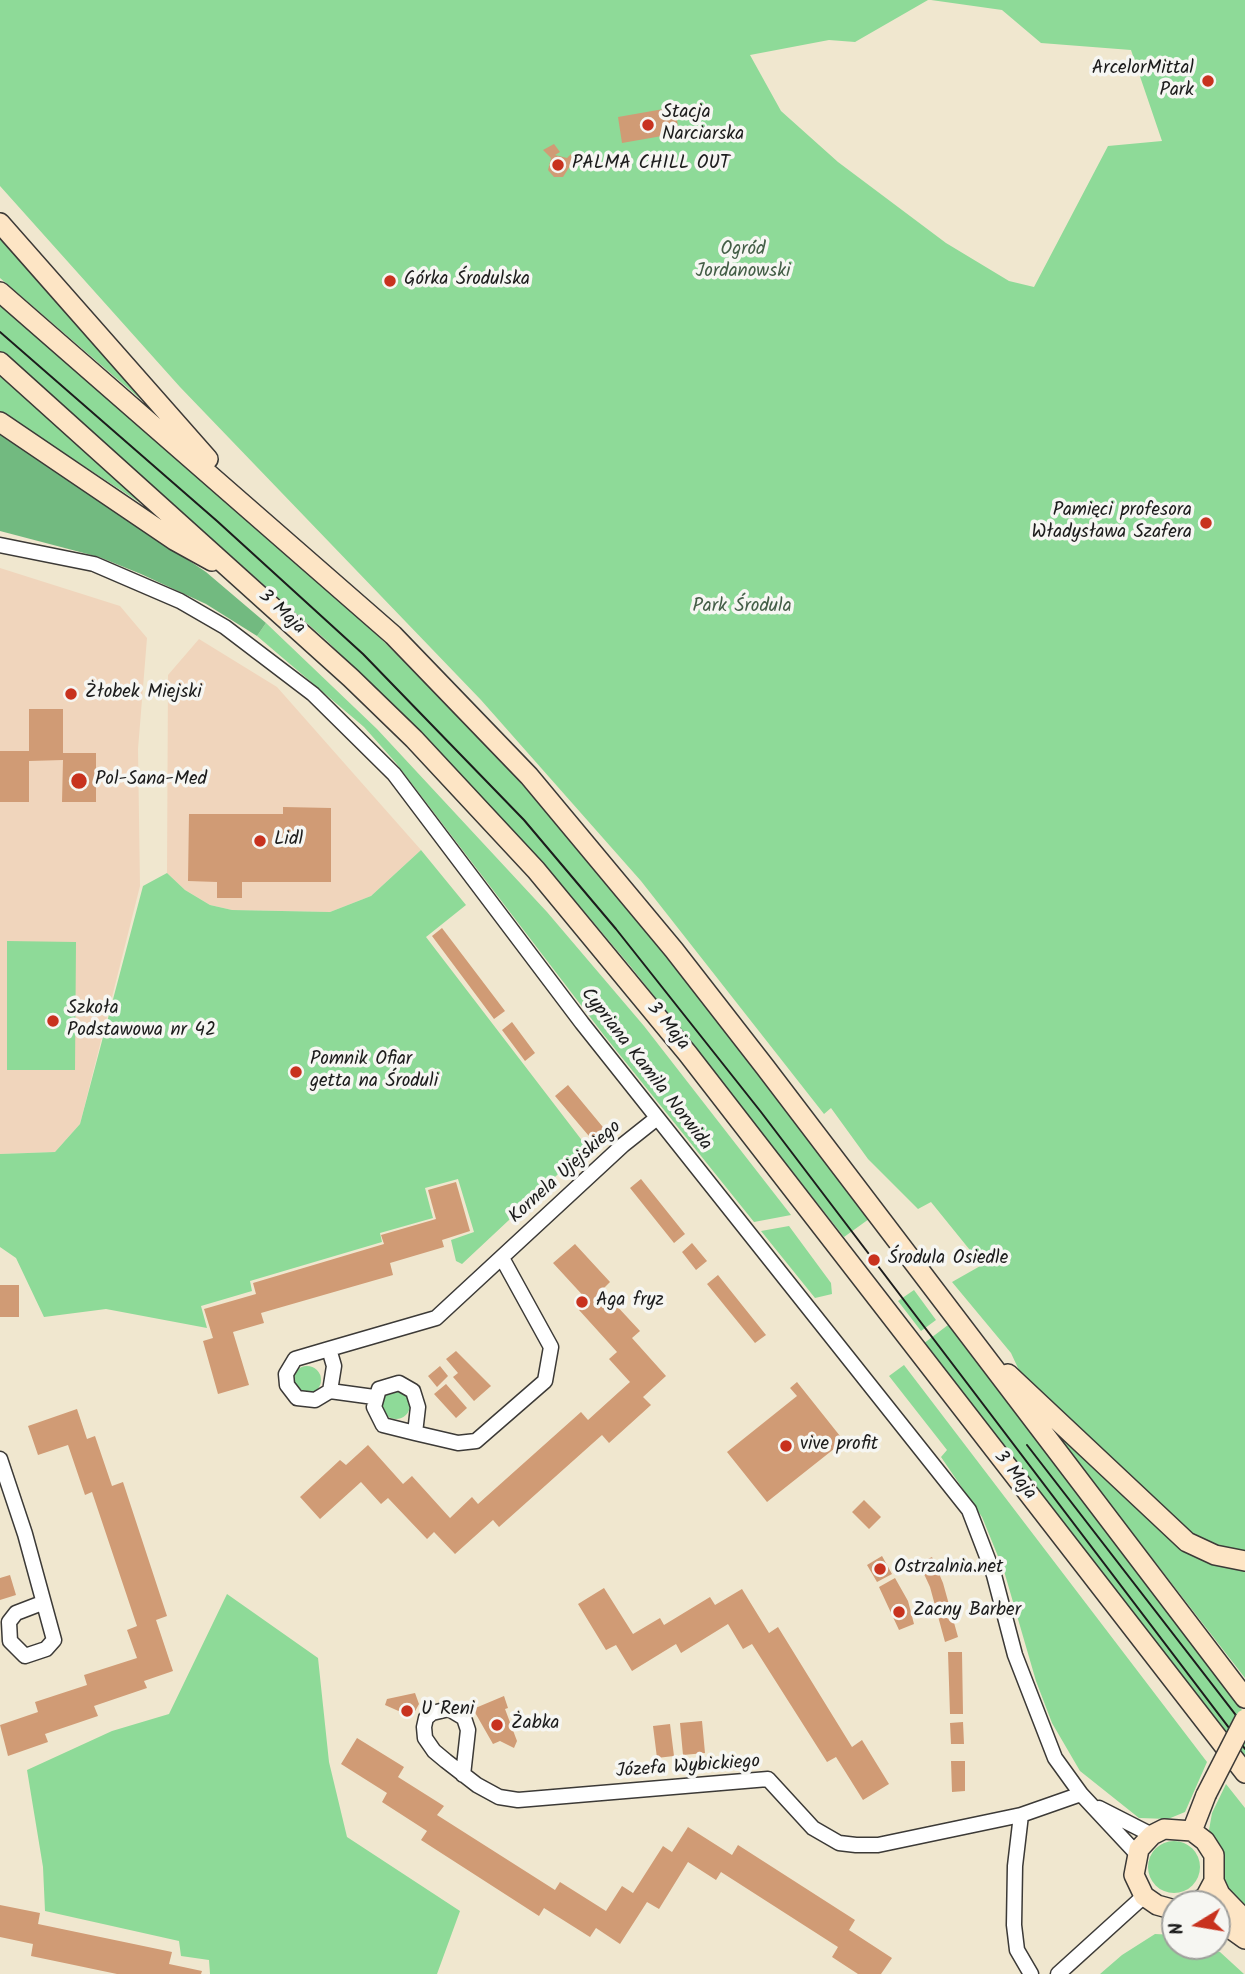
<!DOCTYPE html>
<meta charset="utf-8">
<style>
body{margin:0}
#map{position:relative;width:1245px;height:1974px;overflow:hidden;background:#f0e7cf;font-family:Kalam,sans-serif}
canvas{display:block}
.north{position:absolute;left:1161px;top:1890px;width:70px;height:70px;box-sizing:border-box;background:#f6f6f2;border:2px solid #9f9f9c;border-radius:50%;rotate:259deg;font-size:19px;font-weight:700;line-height:28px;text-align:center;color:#1c1c1c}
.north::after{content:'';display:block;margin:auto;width:24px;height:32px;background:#c8321e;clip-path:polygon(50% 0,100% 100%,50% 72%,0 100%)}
</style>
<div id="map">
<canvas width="1245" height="1974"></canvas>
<div class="north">N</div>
</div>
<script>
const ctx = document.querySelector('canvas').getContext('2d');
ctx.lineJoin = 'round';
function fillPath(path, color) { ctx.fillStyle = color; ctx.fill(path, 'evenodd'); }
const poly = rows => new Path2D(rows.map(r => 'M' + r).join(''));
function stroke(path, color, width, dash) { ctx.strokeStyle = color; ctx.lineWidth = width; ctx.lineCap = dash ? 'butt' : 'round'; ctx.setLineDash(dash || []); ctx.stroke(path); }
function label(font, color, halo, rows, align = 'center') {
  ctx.font = font + ' Kalam,sans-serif'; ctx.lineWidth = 7; ctx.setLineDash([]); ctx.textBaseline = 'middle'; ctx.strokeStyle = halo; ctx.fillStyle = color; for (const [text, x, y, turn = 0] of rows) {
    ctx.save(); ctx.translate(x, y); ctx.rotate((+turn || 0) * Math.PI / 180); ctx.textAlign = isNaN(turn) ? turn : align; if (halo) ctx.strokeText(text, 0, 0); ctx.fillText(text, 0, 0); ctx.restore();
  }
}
fillPath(poly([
 [0,568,120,606,147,638,138,749,140,886,80,1124,55,1152,0,1154],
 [199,639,277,687,421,850,371,896,330,912,232,910,210,905,185,890,167,873,168,675]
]), '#f0d5bc');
fillPath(poly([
 [0,0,928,0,855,42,829,40,750,55,781,111,838,162,946,243,1009,281,1034,287,1108,146,1162,141,1131,50,1041,43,1002,10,931,0,1245,0,1245,1678,1038,1411,1011,1353,952,1282,982,1265,931,1202,918,1209,868,1159,831,1108,824,1114,641,881,481,700,180,387,0,186],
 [0,237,152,409,0,278],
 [0,305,363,621,489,746,634,914,869,1219,844,1237,631,967,556,878,449,762,326,640,0,351],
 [0,376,148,508,0,411],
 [266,623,377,729,547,912,644,1026,791,1215,754,1222,603,1034,396,763,364,727,257,636],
 [421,850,466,905,426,937,587,1147,462,1264,456,1261,451,1240,474,1232,458,1179,425,1188,433,1218,380,1233,382,1242,250,1281,252,1291,201,1306,207,1328,106,1309,44,1317,16,1258,0,1247,0,1154,55,1152,80,1124,143,886,167,873,185,890,210,905,232,910,330,912,371,896],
 [7,941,76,942,75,1070,7,1070],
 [789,1226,831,1283,832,1294,815,1298,761,1231],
 [914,1290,936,1320,921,1331,898,1301],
 [948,1325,1245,1714,1245,1761,923,1344],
 [904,1365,1207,1762,1185,1812,1168,1819,1139,1818,1080,1771,1052,1723,1036,1681,1004,1571,982,1517,941,1457,947,1450,889,1376],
 '293 1380a14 14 0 1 1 28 0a14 14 0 1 1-28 0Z',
 '382 1405a14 14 0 1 1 28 0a14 14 0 1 1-28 0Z',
 [227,1594,318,1658,329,1762,347,1837,460,1911,437,1974,210,1974,209,1960,181,1956,179,1941,45,1911,43,1867,27,1770,112,1731,169,1714],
 [1226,1784,1245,1808,1245,1911,1225,1889,1209,1830,1212,1813],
 '1148 1867a26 26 0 1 1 52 0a26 26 0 1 1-52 0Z',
 [1155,1934,1175,1935,1175,1946,1204,1946,1220,1952,1244,1974,1100,1974,1122,1955]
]), '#8eda98');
fillPath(poly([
 [0,433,206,572,266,623,257,636,206,604,141,574,99,557,0,531]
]), '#72ba80');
fillPath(poly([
 [675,107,679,133,622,143,618,117],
 [554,144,560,152,555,155,567,158,571,154,575,166,570,166,563,177,554,177,548,170,551,158,543,150],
 [29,709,63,709,63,753,96,753,96,802,62,802,63,760,29,761,29,802,0,802,0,751,29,751],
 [283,807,331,808,331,882,242,882,242,898,217,898,217,882,188,881,189,814,283,814],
 [442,928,505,1011,494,1019,432,936],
 [512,1022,535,1053,525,1061,502,1030],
 [568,1085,607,1132,594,1142,555,1096],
 [641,1179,685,1234,674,1243,630,1188],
 [456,1182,470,1231,442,1240,444,1247,390,1263,393,1275,261,1313,264,1323,233,1332,249,1385,218,1394,203,1341,213,1338,204,1309,256,1294,253,1283,384,1244,381,1235,436,1219,428,1190],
 [692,1243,707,1261,696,1270,682,1252],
 [575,1244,610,1282,602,1290,640,1331,632,1338,666,1376,643,1397,651,1405,609,1443,602,1435,499,1527,493,1520,455,1554,434,1532,427,1539,388,1498,381,1504,361,1482,320,1519,300,1497,340,1460,346,1465,368,1445,403,1484,412,1476,450,1518,472,1497,478,1504,581,1412,588,1420,630,1382,609,1359,617,1352,579,1310,588,1301,553,1263],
 [718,1275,766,1335,755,1343,707,1284],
 [0,1285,19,1285,19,1317,0,1317],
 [456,1351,491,1386,474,1401,453,1377,458,1373,446,1359],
 [440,1366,448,1376,437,1387,428,1376],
 [797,1382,844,1441,767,1502,727,1452,797,1396,790,1388],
 [446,1384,467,1408,456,1418,434,1394],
 [77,1409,87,1439,95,1436,112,1486,123,1482,167,1616,156,1620,173,1671,144,1681,147,1688,94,1706,98,1716,45,1734,48,1742,8,1756,0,1725,38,1712,35,1702,87,1685,84,1675,137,1658,127,1630,137,1626,92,1492,85,1495,68,1445,38,1455,28,1426],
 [864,1500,881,1517,869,1529,852,1512],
 [882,1556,892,1574,877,1582,867,1565],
 [932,1557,943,1583,958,1637,945,1642,930,1587,919,1563],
 [10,1575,16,1595,0,1600,0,1578],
 [895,1578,908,1601,914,1624,899,1630,879,1587],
 [604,1588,633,1634,660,1618,664,1625,710,1597,715,1605,742,1589,769,1633,778,1627,852,1747,862,1740,889,1784,863,1800,836,1757,827,1762,752,1644,743,1649,728,1624,681,1653,676,1644,632,1671,616,1645,606,1650,578,1604],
 [948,1652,962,1652,963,1714,950,1714],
 [415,1693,419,1704,412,1717,385,1705,387,1699],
 [504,1696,508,1708,505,1709,517,1741,514,1748,500,1741,493,1744,473,1709],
 [702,1721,705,1753,683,1755,680,1723],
 [963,1722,964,1744,951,1744,950,1723],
 [670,1724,674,1756,657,1758,653,1726],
 [357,1738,404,1767,398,1777,444,1806,437,1815,555,1890,560,1882,606,1911,622,1886,633,1893,663,1846,672,1852,688,1827,732,1855,738,1845,855,1920,849,1930,892,1958,881,1974,858,1974,832,1957,838,1947,721,1872,716,1880,688,1862,659,1909,647,1902,620,1944,596,1928,590,1937,544,1908,539,1916,421,1840,427,1831,382,1802,387,1793,341,1764],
 [951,1761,965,1761,965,1791,952,1792],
 [0,1905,40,1913,38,1924,172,1952,169,1964,202,1971,201,1974,117,1974,31,1956,33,1944,0,1937]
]), '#d09b75');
const street = poly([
 [0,545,94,564,180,601,225,627,313,694,394,774,582,1023,969,1510,994,1575,1015,1655,1055,1758,1081,1794,1137,1854],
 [329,1349,334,1366,330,1391,315,1400,297,1398,287,1385,286,1374,295,1359,329,1349,436,1318,623,1145,657,1118],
 [330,1391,374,1397],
 [415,1433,418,1407,413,1391,399,1383,379,1389,374,1407,383,1425,415,1433,458,1443,476,1441,545,1381,551,1347,502,1258],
 [0,1459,25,1534,54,1640,46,1649,25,1656,10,1641,9,1622,16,1613,42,1603],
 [463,1775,468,1730,464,1718,449,1709,432,1713,426,1718,424,1727,425,1738,434,1751,446,1761,477,1785,499,1797,518,1800,768,1779,813,1828,839,1843,856,1845,878,1845,1021,1815],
 [1099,1808,1152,1835],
 [1031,1974,1017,1950,1014,1925,1015,1866,1021,1815,1081,1794],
 [1058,1974,1144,1896]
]);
const secondary = poly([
 [0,223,208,459],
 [0,292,393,635,529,776,674,950,765,1067,1245,1698],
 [0,362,351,678,414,739,536,870,688,1054,1245,1773],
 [0,422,174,540,212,561],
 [1008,1374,1187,1542,1215,1555,1245,1561],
 [1192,1831,1206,1795],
 [1214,1881,1220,1894,1245,1920],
 [1175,1910,1157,1905,1144,1896,1134,1875,1139,1849,1152,1835,1164,1829,1192,1831,1205,1841,1214,1855,1214,1881,1206,1896,1196,1904],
 [1217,1919,1245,1939]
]);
stroke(street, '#3c3a37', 17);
stroke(secondary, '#3c3a37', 22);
stroke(street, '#fff', 14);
stroke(secondary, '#fde5c5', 19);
stroke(poly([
 [0,332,217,521,363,654,524,820,616,929,761,1112,1245,1749],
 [1027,1445,1245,1727]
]), '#1c1c1c', 2);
const secondaryBridge = poly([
 [1206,1795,1245,1719]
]);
stroke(secondaryBridge, '#3c3a37', 22, []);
stroke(secondaryBridge, '#fde5c5', 19);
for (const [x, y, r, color] of [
 [1208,81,7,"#c8321e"],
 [648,125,7,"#c8321e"],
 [558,165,7,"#c8321e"],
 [390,281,7,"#c8321e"],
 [1206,523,7,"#c8321e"],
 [71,694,7,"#c8321e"],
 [79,781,9,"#c8321e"],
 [260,841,7,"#c8321e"],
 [53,1021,7,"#c8321e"],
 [296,1072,7,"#c8321e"],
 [874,1260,7,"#c8321e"],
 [582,1302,7,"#c8321e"],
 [786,1446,7,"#c8321e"],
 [880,1569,7,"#c8321e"],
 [899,1612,7,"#c8321e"],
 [407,1711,7,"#c8321e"],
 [497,1725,7,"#c8321e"]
]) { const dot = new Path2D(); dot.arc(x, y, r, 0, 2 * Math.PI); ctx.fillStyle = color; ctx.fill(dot); stroke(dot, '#f6f6f2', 2.5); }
label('19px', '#1c1c1c', '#f6f6f2', [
 ["ArcelorMittal",1194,70,"right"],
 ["Park",1194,92,"right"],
 ["Stacja",662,114],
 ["Narciarska",662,136],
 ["PALMA CHILL OUT",572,165],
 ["Górka Środulska",404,281],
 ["Pamięci profesora",1192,512,"right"],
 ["Władysława Szafera",1192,534,"right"],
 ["Żłobek Miejski",85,694],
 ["Pol-Sana-Med",95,781],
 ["Lidl",274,841],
 ["Szkoła",67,1010],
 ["Podstawowa nr 42",67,1032],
 ["Pomnik Ofiar",310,1061],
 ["getta na Środuli",310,1083],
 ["Środula Osiedle",888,1260],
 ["Aga fryz",596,1302],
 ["vive profit",800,1446],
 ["Ostrzalnia.net",894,1569],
 ["Zacny Barber",913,1612],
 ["U Reni",421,1711],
 ["Żabka",511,1725]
], 'left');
label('19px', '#445e47', '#f6f6f2', [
 ["Ogród",743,251],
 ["Jordanowski",743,273],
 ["Park Środula",742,608]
]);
label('19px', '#1c1c1c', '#f6f6f2', [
 ["3 Maja",281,613,43],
 ["3 Maja",667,1027,51],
 ["Cypriana Kamila Norwida",645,1070,52],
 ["Kornela Ujejskiego",566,1173,-42],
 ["3 Maja",1014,1476,52],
 ["Józefa Wybickiego",688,1768,-4]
]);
</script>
